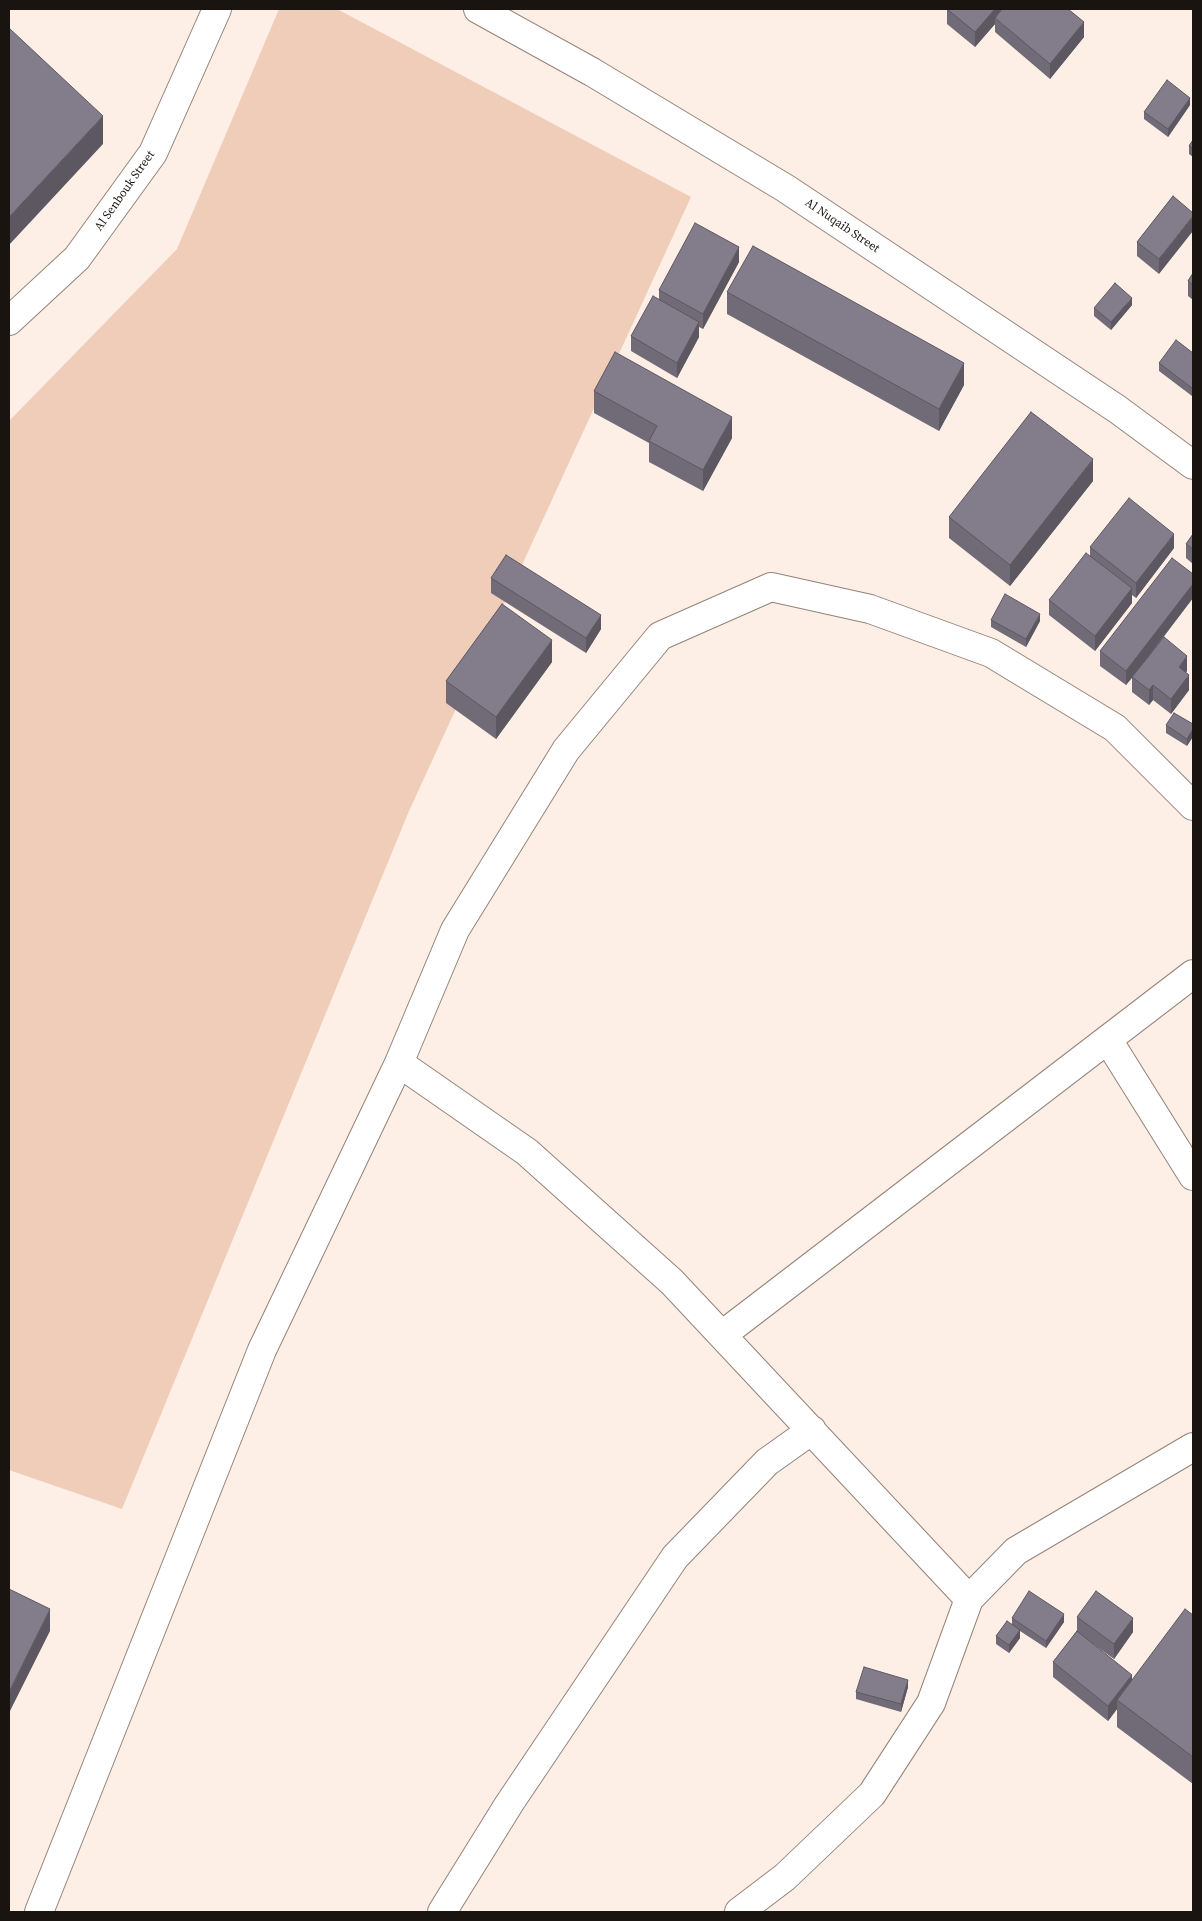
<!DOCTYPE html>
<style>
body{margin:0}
#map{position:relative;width:1202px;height:1921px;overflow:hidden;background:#feefe6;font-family:"Source Serif 4",serif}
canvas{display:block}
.frame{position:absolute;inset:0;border:10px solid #1a1410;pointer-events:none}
</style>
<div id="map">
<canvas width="1202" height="1921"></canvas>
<div class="frame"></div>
</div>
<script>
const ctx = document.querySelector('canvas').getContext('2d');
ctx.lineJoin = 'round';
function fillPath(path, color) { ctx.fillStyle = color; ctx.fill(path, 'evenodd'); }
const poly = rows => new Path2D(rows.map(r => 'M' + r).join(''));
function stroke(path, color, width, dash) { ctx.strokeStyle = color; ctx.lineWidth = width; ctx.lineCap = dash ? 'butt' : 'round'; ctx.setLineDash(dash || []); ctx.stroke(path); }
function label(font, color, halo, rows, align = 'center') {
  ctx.font = font + ' "Source Serif 4",serif'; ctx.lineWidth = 4; ctx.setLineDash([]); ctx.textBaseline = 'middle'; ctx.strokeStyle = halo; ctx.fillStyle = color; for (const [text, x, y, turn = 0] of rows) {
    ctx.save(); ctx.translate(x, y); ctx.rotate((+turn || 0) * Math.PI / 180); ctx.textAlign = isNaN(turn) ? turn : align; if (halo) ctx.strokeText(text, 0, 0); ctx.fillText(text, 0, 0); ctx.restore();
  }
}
fillPath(poly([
 [279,9,337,9,691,197,409,811,122,1509,9,1470,9,421,177,249]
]), '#efcdb9');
const minor = poly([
 [478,9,592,72,785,188,1117,409,1193,465],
 [9,321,77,258,153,153,217,9],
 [1108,1040,1193,1176],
 [399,1063,527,1152,672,1282,969,1599],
 [722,1335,1193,974],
 [39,1912,262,1350,399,1063,455,930,566,750,660,636,771,587,870,609,991,653,1115,728,1193,806],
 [442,1912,509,1804,675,1557,767,1462,812,1430],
 [739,1912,785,1877,872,1794,931,1703,969,1599,1016,1551,1193,1447]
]);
stroke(minor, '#948379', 30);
stroke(minor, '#fff', 28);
fillPath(poly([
 [947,9,1068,9,1084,37,1050,79,995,32,995,24,975,47,947,24],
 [1190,105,1168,137,1144,119,1144,112],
 [1193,140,1193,157,1189,154,1189,146],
 [1173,196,1159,274,1137,256,1137,242],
 [739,262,703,329,699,327,699,337,677,378,631,351,631,336,659,300,659,290],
 [1193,273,1193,300,1188,296,1188,281],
 [727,292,964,385,939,431,727,314],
 [1132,305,1111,330,1094,316,1094,308],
 [1193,353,1193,394,1192,396,1159,371,1159,363],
 [594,391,732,438,703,491,649,462,649,443,594,413],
 [1093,481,1010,586,949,538,949,517],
 [1193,534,1193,564,1186,558,1186,544],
 [1090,547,1174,548,1136,598,1132,595,1132,603,1095,651,1049,615,1049,600,1090,556],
 [1193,574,1193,598,1153,651,1187,671,1186,672,1189,690,1171,714,1153,700,1149,705,1132,692,1132,678,1126,685,1100,666,1100,651],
 [491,578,601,629,586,653,491,593],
 [991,620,1040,621,1026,647,991,627],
 [552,662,496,739,446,703,446,681],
 [1193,724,1187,746,1166,733,1166,725],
 [1193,1615,1193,1784,1117,1727,1117,1709,1108,1721,1053,1677,1053,1662,1077,1631,1077,1617,1133,1632,1114,1659,1089,1641,1132,1680],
 [1012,1618,1064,1622,1046,1648,1020,1631,1020,1638,1009,1653,996,1644,996,1636,1012,1624],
 [908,1687,901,1712,856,1699,856,1692]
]), '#716b78');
fillPath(poly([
 [995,9,1008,9,995,18,995,24,975,47,975,32],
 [1084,22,1084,37,1050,79,1050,64],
 [1190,98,1190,105,1168,137,1168,129],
 [103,116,103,144,9,245,9,217],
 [1193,216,1193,231,1159,274,1159,259],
 [739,247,739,262,703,329,703,314],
 [1132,298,1132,305,1111,330,1111,322],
 [699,322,699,337,677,378,677,363],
 [964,363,964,385,939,431,939,409],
 [732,417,732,438,703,491,703,470],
 [1093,459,1093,481,1010,586,1010,565],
 [1174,534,1174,548,1136,598,1136,583],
 [1193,584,1193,598,1126,685,1126,671],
 [1132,588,1132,603,1095,651,1095,636],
 [1040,614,1040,621,1026,647,1026,639],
 [601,615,601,629,586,653,586,638],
 [552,640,552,662,496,739,496,717],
 [1187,656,1187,671,1179,681,1179,667],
 [1189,675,1189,690,1171,714,1171,699],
 [1153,685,1153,700,1149,705,1149,690],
 [1193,729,1193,737,1187,746,1187,739],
 [50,1609,50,1631,9,1713,9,1692],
 [1064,1614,1064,1622,1046,1648,1046,1641],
 [1133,1618,1133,1632,1114,1659,1114,1644],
 [1020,1630,1020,1638,1009,1653,1009,1645],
 [1132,1675,1132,1690,1117,1700,1117,1709,1108,1721,1108,1706],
 [908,1680,908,1687,901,1712,901,1704]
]), '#5c5761');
const building = poly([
 [947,9,995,9,975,32,947,9],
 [1002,9,1068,9,1084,22,1050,64,995,18,1002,9],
 [9,28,103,116,9,217,9,28],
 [1167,80,1190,98,1168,129,1144,112,1167,80],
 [1193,140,1193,149,1189,146,1193,140],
 [1173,196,1193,213,1193,216,1159,259,1137,242,1173,196],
 [695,223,739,247,703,314,659,290,695,223],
 [753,246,964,363,939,409,727,292,753,246],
 [1193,273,1193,285,1188,281,1193,273],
 [1115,283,1132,298,1111,322,1094,308,1115,283],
 [653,296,699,322,677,363,631,336,653,296],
 [1176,340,1193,353,1193,387,1192,388,1159,363,1176,340],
 [615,352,732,417,703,470,649,441,657,426,594,391,615,352],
 [1031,412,1093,459,1010,565,949,517,1031,412],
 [1129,498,1174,534,1136,583,1090,547,1129,498],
 [1193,534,1193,549,1186,544,1193,534],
 [1086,553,1132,588,1095,636,1049,600,1086,553],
 [506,555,601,615,586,638,491,578,506,555],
 [1172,558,1193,574,1193,584,1126,671,1100,651,1172,558],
 [1005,594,1040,614,1026,639,991,620,1005,594],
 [502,604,552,640,496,717,446,681,502,604],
 [1164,637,1187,656,1179,667,1189,675,1171,699,1153,685,1149,690,1132,677,1164,637],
 [1174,713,1193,724,1193,729,1187,739,1166,725,1174,713],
 [9,1589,50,1609,9,1692,9,1589],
 [1029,1591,1064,1614,1046,1641,1012,1618,1029,1591],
 [1096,1591,1133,1618,1114,1644,1077,1617,1096,1591],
 [1185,1609,1193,1615,1193,1757,1117,1700,1185,1609],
 [1007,1621,1020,1630,1009,1645,996,1636,1007,1621],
 [1077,1631,1132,1675,1108,1706,1053,1662,1077,1631],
 [864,1667,908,1680,901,1704,856,1692,864,1667]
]);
fillPath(building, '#837c8b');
stroke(building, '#5c5761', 1);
label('12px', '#1a1410', '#fff', [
 ["Al Senbouk Street",125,191,-55],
 ["Al Nuqaib Street",842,226,34]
]);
</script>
